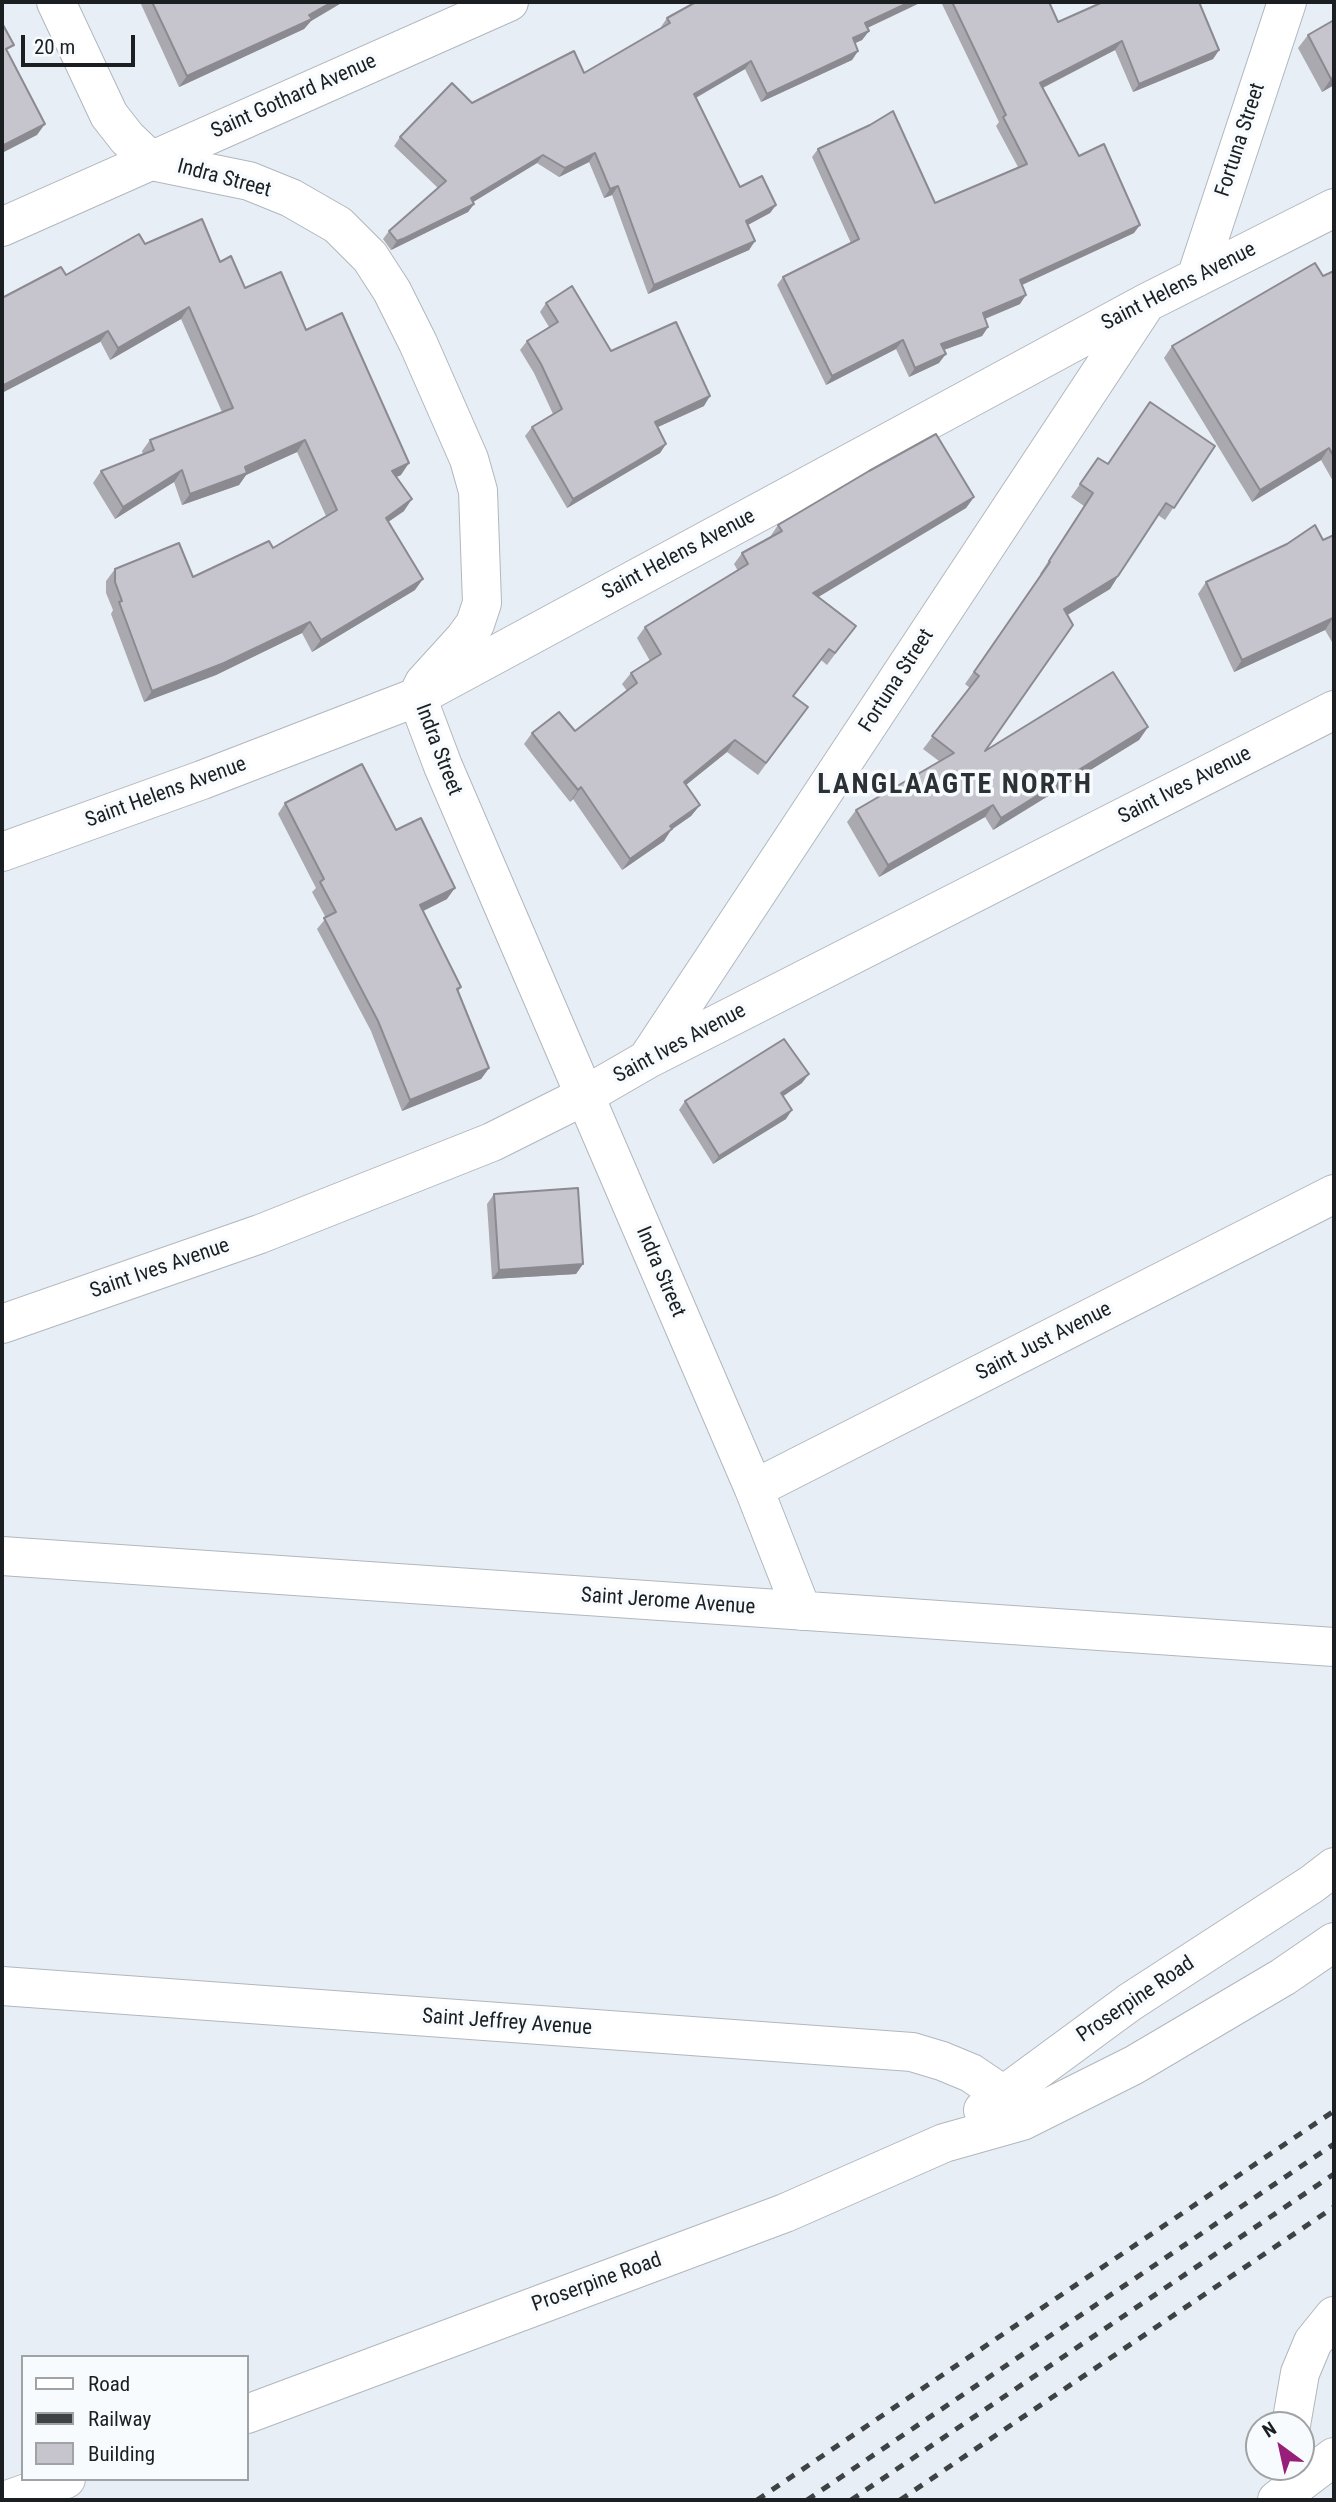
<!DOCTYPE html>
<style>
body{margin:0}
#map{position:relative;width:1336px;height:2502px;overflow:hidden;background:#e7eef5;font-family:"Roboto Condensed",sans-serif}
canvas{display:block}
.frame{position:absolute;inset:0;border:4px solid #1c1f21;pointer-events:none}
.legend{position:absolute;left:21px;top:2355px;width:228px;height:126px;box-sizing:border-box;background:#f8fbfe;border:2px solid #a0a3a6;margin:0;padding:9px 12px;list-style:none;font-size:21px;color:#1c1f21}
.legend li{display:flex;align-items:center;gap:14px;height:35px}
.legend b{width:35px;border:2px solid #a0a3a6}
.north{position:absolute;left:1245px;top:2411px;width:70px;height:70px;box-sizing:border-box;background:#f8fbfe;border:2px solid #a0a3a6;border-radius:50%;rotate:327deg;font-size:19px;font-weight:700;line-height:28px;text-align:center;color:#1c1f21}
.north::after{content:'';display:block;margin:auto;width:24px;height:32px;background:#971e79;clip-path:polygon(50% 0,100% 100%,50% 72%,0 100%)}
.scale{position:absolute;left:21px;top:35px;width:114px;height:32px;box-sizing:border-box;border:4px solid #1c1f21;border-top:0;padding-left:9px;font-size:21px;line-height:24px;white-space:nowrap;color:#1c1f21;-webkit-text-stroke:5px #f8fbfe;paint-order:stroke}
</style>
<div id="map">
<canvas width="1336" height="2502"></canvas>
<div class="frame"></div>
<ul class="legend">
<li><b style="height:9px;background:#fff"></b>Road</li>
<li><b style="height:9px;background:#3e4245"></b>Railway</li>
<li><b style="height:19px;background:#c6c5cd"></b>Building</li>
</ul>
<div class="north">N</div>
<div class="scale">20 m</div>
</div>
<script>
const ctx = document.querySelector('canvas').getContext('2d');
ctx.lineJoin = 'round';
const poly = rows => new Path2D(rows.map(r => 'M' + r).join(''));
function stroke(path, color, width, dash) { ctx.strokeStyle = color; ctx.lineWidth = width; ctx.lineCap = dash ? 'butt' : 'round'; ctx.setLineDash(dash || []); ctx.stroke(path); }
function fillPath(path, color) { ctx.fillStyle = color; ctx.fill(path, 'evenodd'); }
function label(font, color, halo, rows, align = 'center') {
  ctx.font = font + ' "Roboto Condensed",sans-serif'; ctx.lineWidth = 7; ctx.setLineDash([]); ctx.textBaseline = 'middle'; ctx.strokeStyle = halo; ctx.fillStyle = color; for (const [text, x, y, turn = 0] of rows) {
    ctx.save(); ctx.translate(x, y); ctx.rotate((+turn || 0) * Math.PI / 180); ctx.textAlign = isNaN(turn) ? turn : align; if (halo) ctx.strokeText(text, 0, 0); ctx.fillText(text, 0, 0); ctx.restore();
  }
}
const street = poly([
 [56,2,109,115,127,138,151,161,249,181,291,198,338,225,370,257,392,291,418,343,469,459,478,491,482,603,475,624,464,639,424,683,417,697,443,766,754,1489,802,1611],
 [2,227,509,2],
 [1196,278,1287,2],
 [2,852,202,780,417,697,1146,303,1334,208],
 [648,1058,1143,308],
 [2,1324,260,1234,492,1142,584,1096,648,1059,1334,710],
 [754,1489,1334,1194],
 [2,1556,1334,1647],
 [2,1986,912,2052,942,2061,971,2073,1002,2094],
 [983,2110,1130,2002,1312,1884,1334,1867],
 [247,2414,785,2213,944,2143,1022,2121,1134,2065,1283,1977,1334,1942],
 [1291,2425,1300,2373,1313,2342,1334,2316],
 [7,2500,66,2479]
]);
const primary = poly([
 [1277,2500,1334,2457]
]);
stroke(street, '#b1b7be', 40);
stroke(primary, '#b1b7be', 40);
stroke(street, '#fff', 38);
stroke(primary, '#fff', 38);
stroke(poly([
 [757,2500,1334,2111],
 [807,2500,1334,2144],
 [851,2500,1334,2174],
 [900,2500,1334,2207]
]), '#3e4245', 5, [9, 9]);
fillPath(poly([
 [140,2,343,2,311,21,304,29,179,87],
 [941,2,1049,2,1058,22,1219,50,1213,59,1133,92,1115,50,1043,88,1079,156,1134,233,1022,285,1020,304,985,319,988,327,982,336,944,350,939,363,909,377,896,349,826,385,777,285,783,277,851,243,812,157,818,149,935,203,1018,167,996,126,999,122],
 [667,18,867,28,869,31,862,40,855,43,858,51,852,60,761,102,745,69,696,98,740,187,776,205,770,213,748,225,755,241,749,250,648,294,612,195,604,198,589,162,559,177,537,163,473,202,474,204,468,212,391,250,383,239,389,231,438,188,394,146,400,137,472,103,584,73,662,28,661,27],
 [1334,20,1334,85,1322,92,1298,48,1308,35],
 [145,244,220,262,245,288,306,330,401,475,396,477,404,511,388,522,415,590,312,652,302,633,216,675,144,702,111,614,113,610,106,593,106,581,115,569,193,577,273,548,326,516,297,452,246,475,239,485,182,505,174,482,115,519,93,483,101,471,143,454,142,451,150,440,222,412,181,319,110,360,66,275],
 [1334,271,1334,483,1321,460,1252,502,1164,358,1172,346],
 [546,303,611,351,704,406,658,427,666,444,660,453,567,508,525,436,532,427,553,414,534,373,520,350,527,341,549,327,540,312],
 [1215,446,1165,520,1158,515,1110,589,1067,614,985,751,1148,727,1139,740,993,830,985,817,879,877,847,822,856,810,939,761,923,749,970,688,965,684,1041,575,1040,574,1084,506,1071,497,1098,458,1107,464],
 [974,497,966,508,818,597,856,626,827,665,821,660,794,696,808,707,758,775,727,752,686,785,700,805,691,816,671,830,664,841,622,870,573,799,570,802,524,744,532,733,575,731,627,691,622,684,631,673,650,661,637,638,645,627,738,571,734,564,742,553,771,538,770,537,778,525],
 [1334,535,1334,640,1332,642,1325,630,1234,672,1198,594,1206,582,1323,540],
 [285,803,396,830,447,899,423,911,461,987,458,992,489,1068,481,1079,402,1111,371,1031,317,929,326,918,312,892,316,888,278,814],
 [802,1083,783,1096,786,1119,713,1164,679,1110,685,1101],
 [494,1194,583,1264,576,1274,492,1279,487,1204]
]), '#aaa9b0');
fillPath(poly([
 [332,2,343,2,311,21,304,29,179,87,187,76,309,15],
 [910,2,922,2,859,32,865,23],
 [869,31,862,40,847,47,853,38],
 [1122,41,1115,50,1034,92,1040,83],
 [1219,50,1213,59,1133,92,1139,84],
 [858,51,852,60,761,102,767,94],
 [751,61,745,69,688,102,694,94],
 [1334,77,1334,85,1322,92,1331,79],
 [45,124,37,135,2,153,2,146],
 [595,153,589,162,559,177,565,168],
 [543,155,537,163,465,207,471,198],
 [618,186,612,195,604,198,610,189],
 [474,204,468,212,391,250,397,241],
 [776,205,770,213,740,229,746,221],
 [1140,225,1134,233,1013,289,1020,280],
 [755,241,749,250,648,294,654,285],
 [1026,295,1020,304,977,322,983,313],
 [189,307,181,319,110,360,118,348],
 [988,327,982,336,935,353,941,344],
 [108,331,100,342,2,393,2,386],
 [903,340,896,349,826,385,832,376],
 [946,354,939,363,909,377,915,368],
 [710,396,704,406,649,431,655,422],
 [305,440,297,452,246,475,239,485,182,505,190,494],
 [666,444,660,453,567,508,573,499],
 [1329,448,1321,460,1252,502,1260,490],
 [409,463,401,475,383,483,392,471],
 [182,470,174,482,115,519,123,507],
 [974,497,966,508,805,605,813,593],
 [412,499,404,511,378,529,386,518],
 [1118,576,1110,589,1056,622,1064,609],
 [423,579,415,590,312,652,321,640],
 [1333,618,1325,630,1234,672,1242,660],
 [310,622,302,633,216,675,144,702,152,691],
 [1148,727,1139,740,993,830,1001,818],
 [735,740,727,752,676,793,684,782],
 [581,787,573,799,570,802,578,790],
 [700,805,691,816,671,830,664,841,622,870,630,859,670,826],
 [993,805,985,817,879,877,888,865],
 [455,888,447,899,413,916,420,905],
 [489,1068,481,1079,402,1111,410,1100],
 [809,1074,802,1083,775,1102,781,1093],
 [792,1110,786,1119,713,1164,719,1156],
 [583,1264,576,1274,492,1279,499,1270]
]), '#8b8a90');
const building = poly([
 [152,2,332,2,309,15,312,19,187,76,152,2],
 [696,2,910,2,865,23,869,31,853,38,858,51,767,94,751,61,694,94,740,187,762,176,776,205,746,221,755,241,654,285,618,186,610,189,595,153,565,168,543,155,471,198,474,204,405,238,397,241,389,231,446,181,400,137,452,83,472,103,574,51,584,73,670,23,667,18,696,2],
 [952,2,1049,2,1058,22,1103,2,1199,2,1219,50,1139,84,1122,41,1040,83,1079,156,1104,144,1140,225,1020,280,1026,295,983,313,988,327,941,344,946,354,915,368,903,340,832,376,783,277,859,239,818,149,870,125,893,111,935,203,1027,164,1003,117,1006,115,952,2],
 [1334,20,1334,77,1331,79,1308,35,1334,20],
 [2,23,14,45,6,49,45,124,2,146,2,23],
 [202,219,220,262,231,256,245,288,281,272,306,330,342,313,409,463,392,471,412,499,386,518,423,579,321,640,310,622,224,663,152,691,119,602,122,601,115,582,115,569,179,543,193,577,269,541,273,548,337,510,305,440,245,467,247,473,190,494,182,470,123,507,101,471,154,450,150,440,233,408,189,307,118,348,108,331,2,386,2,298,61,267,66,275,139,234,145,244,202,219],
 [1315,263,1323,276,1334,271,1334,457,1329,448,1260,490,1172,346,1315,263],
 [572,286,611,351,676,322,710,396,655,422,666,444,573,499,532,427,562,409,541,364,527,341,558,322,546,303,572,286],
 [1150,402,1215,446,1174,508,1166,503,1118,576,1064,609,1073,625,985,751,1113,672,1148,727,1001,818,993,805,888,865,856,810,954,753,932,736,979,676,974,672,1050,562,1049,561,1093,493,1080,484,1098,458,1108,464,1150,402],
 [936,434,974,497,813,593,856,626,835,653,829,649,793,696,808,707,766,763,735,740,684,782,700,805,670,826,672,829,630,859,581,787,578,790,532,733,559,712,575,731,637,683,631,673,661,654,645,627,748,564,742,553,782,531,778,525,869,471,936,434],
 [1315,525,1323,540,1334,535,1334,620,1333,618,1242,660,1206,582,1287,544,1315,525],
 [362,764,396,830,421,818,455,888,420,905,461,987,457,989,489,1068,410,1100,378,1021,324,918,336,912,320,882,324,879,285,803,362,764],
 [784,1039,809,1074,781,1093,792,1110,719,1156,685,1101,784,1039],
 [578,1188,583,1264,499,1270,494,1194,578,1188]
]);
fillPath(building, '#c6c5cd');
stroke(building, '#8b8a90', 2);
label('21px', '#1c1f21', '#f8fbfe', [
 ["Saint Gothard Avenue",294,97,-24],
 ["Fortuna Street",1241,140,-72],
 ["Indra Street",224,179,15],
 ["Saint Helens Avenue",1179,287,-27],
 ["Saint Helens Avenue",679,555,-28],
 ["Fortuna Street",897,681,-57],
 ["Indra Street",438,750,69],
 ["Saint Ives Avenue",1185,786,-27],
 ["Saint Helens Avenue",166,793,-20],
 ["Saint Ives Avenue",680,1044,-28],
 ["Saint Ives Avenue",160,1269,-19],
 ["Indra Street",660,1272,67],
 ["Saint Just Avenue",1044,1342,-27],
 ["Saint Jerome Avenue",668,1602,4],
 ["Proserpine Road",1136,2000,-34],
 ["Saint Jeffrey Avenue",507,2023,4],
 ["Proserpine Road",597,2283,-20]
]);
ctx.letterSpacing = '2px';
label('bold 28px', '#2c3136', '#f8fbfe', [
 ["LANGLAAGTE NORTH",955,786]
]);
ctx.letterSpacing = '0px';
</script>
